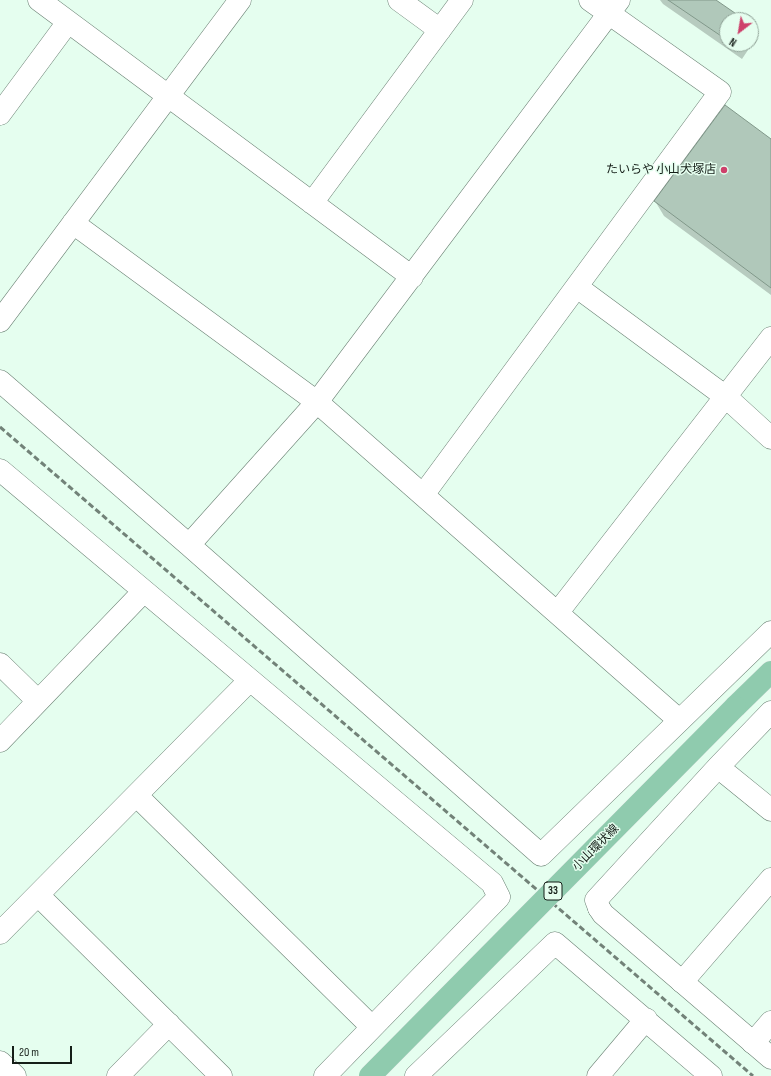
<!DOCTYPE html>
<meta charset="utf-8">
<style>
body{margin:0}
#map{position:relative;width:771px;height:1076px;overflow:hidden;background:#e5feef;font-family:"Sofia Sans Condensed",sans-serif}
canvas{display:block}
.north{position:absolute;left:719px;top:12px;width:40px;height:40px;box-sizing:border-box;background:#e5feef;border:1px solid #92a499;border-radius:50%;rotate:211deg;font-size:11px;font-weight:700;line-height:16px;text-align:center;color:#151e18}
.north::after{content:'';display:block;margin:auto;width:14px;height:18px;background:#ce406b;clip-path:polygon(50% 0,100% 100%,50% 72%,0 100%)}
.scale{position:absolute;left:12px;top:1046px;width:60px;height:18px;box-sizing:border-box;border:2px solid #151e18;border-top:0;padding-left:5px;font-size:12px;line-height:14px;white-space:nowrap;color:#151e18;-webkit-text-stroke:3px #e5feef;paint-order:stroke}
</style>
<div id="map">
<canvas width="771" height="1076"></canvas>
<div class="north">N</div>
<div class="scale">20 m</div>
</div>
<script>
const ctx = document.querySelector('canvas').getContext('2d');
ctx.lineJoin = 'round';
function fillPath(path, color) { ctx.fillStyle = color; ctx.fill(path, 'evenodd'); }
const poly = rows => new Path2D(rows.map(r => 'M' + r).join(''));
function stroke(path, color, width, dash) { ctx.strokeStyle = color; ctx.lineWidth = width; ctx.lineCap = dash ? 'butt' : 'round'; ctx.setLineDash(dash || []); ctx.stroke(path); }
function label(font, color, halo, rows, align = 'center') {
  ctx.font = font + ' "Sofia Sans Condensed","Noto Sans JP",sans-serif'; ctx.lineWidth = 3; ctx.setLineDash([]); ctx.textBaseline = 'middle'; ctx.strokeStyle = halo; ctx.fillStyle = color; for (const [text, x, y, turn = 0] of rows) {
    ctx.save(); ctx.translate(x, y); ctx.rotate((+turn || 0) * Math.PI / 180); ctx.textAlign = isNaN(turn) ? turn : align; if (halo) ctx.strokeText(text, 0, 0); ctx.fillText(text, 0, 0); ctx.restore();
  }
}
fillPath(poly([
 [660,0,714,0,743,20,727,20,727,44,751,44,751,29,756,38,742,59,663,4],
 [771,141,771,295,664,216,655,201]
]), '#0003');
const building = poly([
 [668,0,716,0,745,20,727,20,727,40,668,0],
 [725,105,771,139,771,288,654,201,725,105]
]);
fillPath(building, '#b0c8ba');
stroke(building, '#81988a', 1);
const minor = poly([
 [39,0,412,277],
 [399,0,440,30],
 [0,114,68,22],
 [312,203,462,0],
 [73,223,317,402,679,720],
 [577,287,726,397,771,438],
 [0,321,240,0],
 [0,381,189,545,541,855,771,632],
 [0,470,492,883,499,897,325,1076],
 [423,495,720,92,590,0],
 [189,545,317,402,619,0],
 [558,612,771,338],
 [0,664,38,701],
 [0,741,144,591],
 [718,767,771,810],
 [137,796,372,1027],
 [38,895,221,1076],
 [599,908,596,900,718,767,771,712],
 [0,933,250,680],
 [682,982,771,879],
 [753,1043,771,1022],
 [0,1062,15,1076],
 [118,1076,169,1024],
 [416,1076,555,943,711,1076],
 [598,1076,646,1019]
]);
const tertiary = poly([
 [599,908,603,914,771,1058]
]);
const primary = poly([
 [735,707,771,672]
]);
stroke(minor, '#6b8174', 23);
stroke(tertiary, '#6b8174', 23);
stroke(primary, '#eceded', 23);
stroke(minor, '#fff', 22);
stroke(tertiary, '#fff', 22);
stroke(primary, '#8fcbae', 22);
stroke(poly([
 [0,427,753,1076]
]), '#728278', 3, [6, 3]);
const primaryBridge = poly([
 [370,1076,735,707]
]);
stroke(primaryBridge, '#eceded', 23, []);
stroke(primaryBridge, '#8fcbae', 22);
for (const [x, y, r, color] of [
 [724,170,4,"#ce406b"]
]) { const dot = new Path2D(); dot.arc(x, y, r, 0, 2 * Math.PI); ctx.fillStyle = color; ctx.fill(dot); stroke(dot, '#e5feef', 1.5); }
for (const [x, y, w] of [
 [553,891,18]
]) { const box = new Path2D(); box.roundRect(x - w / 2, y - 9, w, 18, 3); ctx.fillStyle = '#e5feef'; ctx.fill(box); stroke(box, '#151e18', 1); }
label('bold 11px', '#151e18', null, [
 ["33",553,891]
]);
label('12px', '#151e18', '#e5feef', [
 ["たいらや 小山犬塚店",716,170]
], 'right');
label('12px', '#151e18', '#e5feef', [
 ["小山環状線",596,848,-45]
]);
</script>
